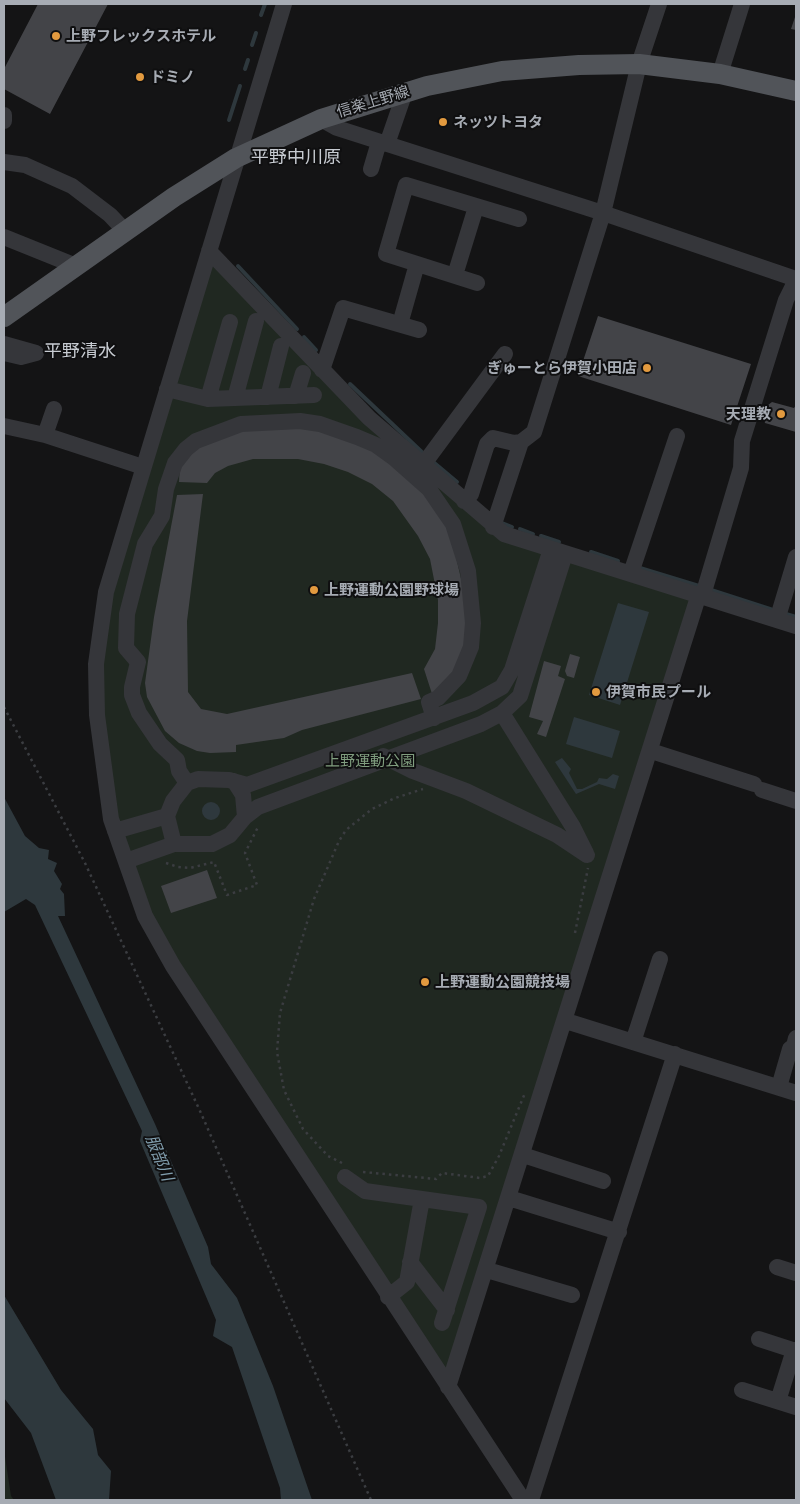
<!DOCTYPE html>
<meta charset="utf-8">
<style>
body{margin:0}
#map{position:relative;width:800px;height:1504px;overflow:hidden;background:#141415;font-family:Inter,sans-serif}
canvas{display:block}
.frame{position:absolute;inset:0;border:5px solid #a7acb4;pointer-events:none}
</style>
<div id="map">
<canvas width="800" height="1504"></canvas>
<div class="frame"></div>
</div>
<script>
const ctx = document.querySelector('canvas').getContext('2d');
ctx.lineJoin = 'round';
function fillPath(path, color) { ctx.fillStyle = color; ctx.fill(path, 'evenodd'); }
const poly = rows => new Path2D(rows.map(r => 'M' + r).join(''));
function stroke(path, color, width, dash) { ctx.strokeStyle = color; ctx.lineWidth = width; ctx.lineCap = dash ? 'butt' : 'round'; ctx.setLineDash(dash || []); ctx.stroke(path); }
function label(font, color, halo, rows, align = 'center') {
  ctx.font = font + ' Inter,"Noto Sans JP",sans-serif'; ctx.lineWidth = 4; ctx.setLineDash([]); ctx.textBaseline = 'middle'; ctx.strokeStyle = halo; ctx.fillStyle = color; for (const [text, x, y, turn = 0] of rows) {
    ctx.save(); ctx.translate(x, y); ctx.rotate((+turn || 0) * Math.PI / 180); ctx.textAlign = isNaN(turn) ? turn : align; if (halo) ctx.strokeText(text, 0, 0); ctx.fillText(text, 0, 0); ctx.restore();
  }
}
fillPath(poly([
 [209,254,492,528,692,599,447,1372,146,914,113,818,99,715,107,592],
 [4,1450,11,1496,14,1500,4,1500]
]), '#202821');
fillPath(poly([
 [618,603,649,612,620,705,589,695],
 [574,717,620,731,612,758,566,744],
 [562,758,571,769,569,773,577,789,582,789,597,782,599,778,607,779,613,774,619,776,615,789,599,784,576,794,555,762],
 [4,797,25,836,39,848,49,850,48,859,57,863,54,871,62,884,60,889,64,894,65,916,58,916,155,1124,208,1247,211,1264,237,1298,273,1386,312,1500,281,1500,280,1488,232,1347,213,1336,216,1320,140,1141,142,1131,35,905,26,899,4,912],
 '202 811a9 9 0 1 1 18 0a9 9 0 1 1-18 0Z',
 [4,1295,61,1390,93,1429,98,1455,111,1471,109,1500,56,1500,31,1433,4,1398]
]), '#2e383d');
stroke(poly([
 [261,15,265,4],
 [252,45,256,33],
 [245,69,248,60],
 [229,120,240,86],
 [238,266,297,329],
 [304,337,316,350],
 [350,384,425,455],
 [432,461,457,482],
 [502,523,512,527],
 [520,529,533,534],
 [541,536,559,542],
 [591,552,618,561],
 [640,568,699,586],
 [708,589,773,610],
 [786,614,796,617]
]), '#2e383d', 4);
fillPath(poly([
 [38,4,108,4,50,114,4,89,4,69],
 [796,14,796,30,791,29],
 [598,316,751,364,731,425,578,376],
 [772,402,794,408,796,405,796,432,765,423,764,419,768,405],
 [302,425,368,446,416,482,449,526,469,614,460,668,433,697,424,669,435,649,438,623,438,600,430,559,418,536,393,501,372,484,348,472,324,464,298,459,253,459,228,466,215,473,207,483,179,482,180,464,187,452,230,431],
 [203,494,187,621,188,692,201,709,227,714,412,673,421,699,302,730,284,738,236,745,236,752,210,753,197,751,179,743,165,731,147,697,145,683,154,617,177,495],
 [570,654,580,657,574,678,567,676,565,671],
 [544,661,561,666,558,676,565,679,546,737,537,734,543,721,529,717],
 [207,870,217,898,171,913,161,886]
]), '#434448');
stroke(poly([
 [4,707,85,863,200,1111,371,1500],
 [166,863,178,867,190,868,214,862,227,895,257,885,245,853,259,825],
 [575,933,588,868],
 [342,1163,328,1156,303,1129,284,1090,277,1052,280,1013,314,899,339,841,346,830,372,809,395,798,423,789],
 [363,1172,436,1179,442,1173,480,1178,488,1176,499,1156,525,1093]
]), '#3b3d41', 2.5, [2.5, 4]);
stroke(poly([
 [284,4,106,592,96,664,97,715,111,819,145,916,173,966,523,1500],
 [720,74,742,4],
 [4,115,4,121],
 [321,119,337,128,603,213,796,279],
 [387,144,405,92],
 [4,162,25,165,72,186,110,215,125,231],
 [371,169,379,142],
 [4,237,76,266],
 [209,251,369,418,504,534,796,626],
 [455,275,476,207],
 [477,283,386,254,406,185,519,219],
 [400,324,417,264],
 [4,344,36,353,21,357,4,353],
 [322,370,343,308,419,330],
 [167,389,208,399,314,395],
 [296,396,303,373],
 [268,397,281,346],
 [235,398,256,321],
 [208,399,230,322],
 [4,426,45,435,143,467],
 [45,435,54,409],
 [423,465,505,354],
 [464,501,471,494,487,444,493,438,514,443,521,442,534,432,603,213,639,64,659,4],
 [493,527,521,442],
 [631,573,677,436],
 [703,595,741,468,742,441,786,300,796,280],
 [777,620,796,557],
 [502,713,573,827,586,853],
 [651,751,754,784],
 [383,756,413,771,466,791,557,835,587,855],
 [234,781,243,795,245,817],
 [187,783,179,771,177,760,160,744,139,713,132,695,132,687,138,662,126,648,127,614,145,544,162,516,166,489,175,463,186,449,196,441,241,424,300,421,320,424,357,437,376,445,394,458,429,489,444,511,453,524,468,571,473,623,471,647,459,676,438,698,429,702,434,718],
 [762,790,796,801],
 [115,831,167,816],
 [174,844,167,816,173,801,187,783,198,779,229,780,247,785,473,703,502,687,512,670,551,549],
 [126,861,174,844,212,844,230,835,245,817,258,807,481,724,502,713,520,696,565,554],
 [566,1021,796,1093],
 [633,1042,660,959],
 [779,1087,790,1049,794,1046,796,1038],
 [523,1155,603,1181],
 [345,1177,365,1191,479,1207,442,1323],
 [509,1198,619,1232],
 [410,1262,447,1310],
 [777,1267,796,1273],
 [487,1270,572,1295],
 [388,1297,407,1282,422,1199],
 [759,1339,796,1351],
 [448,1387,699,594],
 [742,1390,796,1407],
 [778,1401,794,1350],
 [531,1500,675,1054]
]), '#35363a', 16);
stroke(poly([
 [4,317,174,197,236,158,321,119,427,86,502,71,579,65,639,64,720,74,796,91]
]), '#515459', 20);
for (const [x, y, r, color] of [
 [56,36,5,"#e29a3f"],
 [140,77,5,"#e29a3f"],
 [443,122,5,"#e29a3f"],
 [647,368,5,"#e29a3f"],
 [781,414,5,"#e29a3f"],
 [314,590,5,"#e29a3f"],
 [596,692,5,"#e29a3f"],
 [425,982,5,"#e29a3f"]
]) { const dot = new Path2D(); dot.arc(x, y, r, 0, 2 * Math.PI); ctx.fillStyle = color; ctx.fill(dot); stroke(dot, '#0f0f10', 2); }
label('bold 15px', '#a7acb4', '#0f0f10', [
 ["上野フレックスホテル",66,36],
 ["ドミノ",150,77],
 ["ネッツトヨタ",453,122],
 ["ぎゅーとら伊賀小田店",637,368,"right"],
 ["天理教",771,414,"right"],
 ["上野運動公園野球場",324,590],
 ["伊賀市民プール",606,692],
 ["上野運動公園競技場",435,982]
], 'left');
label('15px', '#a7acb4', '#0f0f10', [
 ["信楽上野線",373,102,-17]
]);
label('15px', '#809e7f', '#0f0f10', [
 ["上野運動公園",370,761]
]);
label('italic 16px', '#809dad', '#0f0f10', [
 ["服部川",159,1158,68]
]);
label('18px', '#c7cbd1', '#0f0f10', [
 ["平野中川原",296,158],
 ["平野清水",80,352]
]);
</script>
